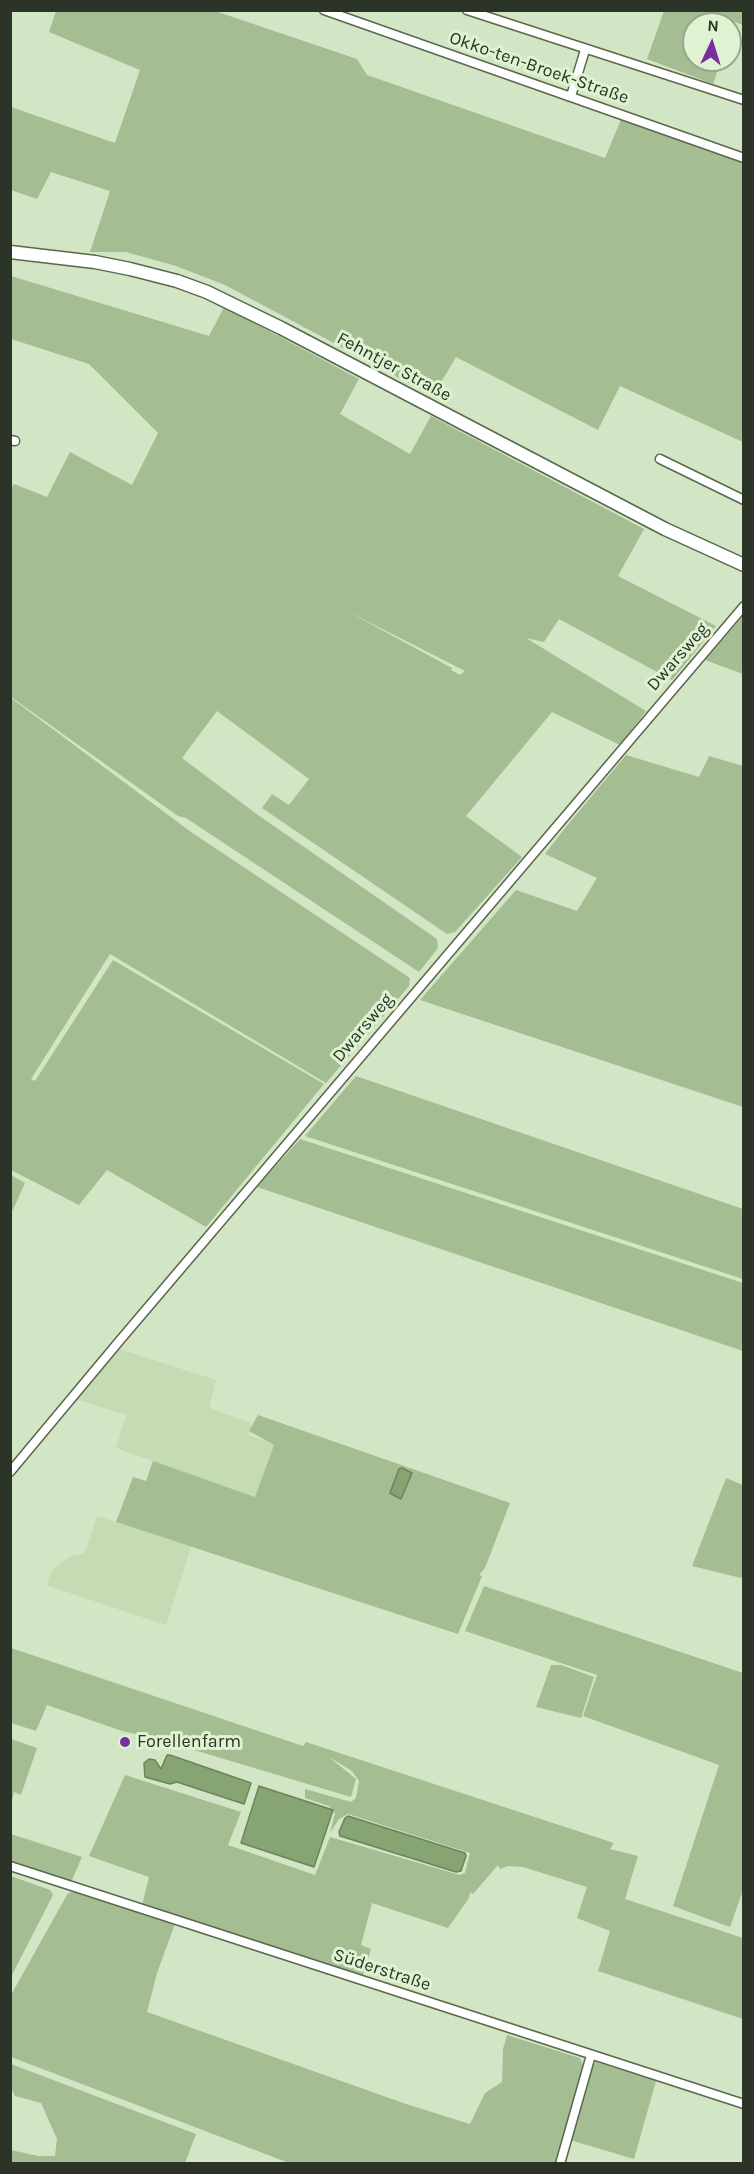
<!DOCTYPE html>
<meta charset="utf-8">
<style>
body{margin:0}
#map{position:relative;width:754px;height:2174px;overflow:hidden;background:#d2e5c5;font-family:Karla,sans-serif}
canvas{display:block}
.frame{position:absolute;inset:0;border:12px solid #2c3427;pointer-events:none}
.north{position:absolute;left:682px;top:12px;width:60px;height:60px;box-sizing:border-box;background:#dff3d2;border:2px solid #97a78e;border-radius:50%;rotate:4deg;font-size:16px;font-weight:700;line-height:24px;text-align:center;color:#2c3427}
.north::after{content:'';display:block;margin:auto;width:21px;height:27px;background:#7a2d9e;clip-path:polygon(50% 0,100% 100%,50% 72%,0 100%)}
</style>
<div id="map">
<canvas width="754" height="2174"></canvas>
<div class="frame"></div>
<div class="north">N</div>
</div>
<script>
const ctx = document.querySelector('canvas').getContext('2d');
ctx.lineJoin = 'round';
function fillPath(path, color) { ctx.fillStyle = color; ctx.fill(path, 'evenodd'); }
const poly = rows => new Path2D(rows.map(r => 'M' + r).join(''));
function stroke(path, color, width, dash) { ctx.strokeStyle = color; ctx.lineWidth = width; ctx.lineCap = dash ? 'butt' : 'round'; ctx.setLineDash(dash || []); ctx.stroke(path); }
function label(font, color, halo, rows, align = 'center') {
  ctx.font = font + ' Karla,sans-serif'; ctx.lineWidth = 6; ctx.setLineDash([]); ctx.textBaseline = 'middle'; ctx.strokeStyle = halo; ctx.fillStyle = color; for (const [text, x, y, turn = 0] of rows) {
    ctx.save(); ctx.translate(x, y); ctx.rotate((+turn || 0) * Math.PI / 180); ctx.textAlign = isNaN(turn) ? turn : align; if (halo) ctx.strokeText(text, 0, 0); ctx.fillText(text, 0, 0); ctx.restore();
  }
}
fillPath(poly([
 [120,1349,216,1380,209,1408,251,1423,249,1435,274,1445,255,1497,116,1448,126,1415,76,1399],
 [97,1516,191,1547,166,1625,46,1585,53,1569,71,1556,85,1553]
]), '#c4dbb4');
fillPath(poly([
 [56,11,215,11,357,59,367,75,605,158,622,117,743,161,743,442,620,386,598,430,456,357,433,396,225,285,176,266,126,252,90,252,110,191,51,172,37,199,11,190,11,107,115,143,140,70,49,32],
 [664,11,743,11,743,25,735,22,730,35,730,24,694,24,694,60,721,60,713,84,647,59],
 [11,276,209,336,224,307,359,379,340,414,410,454,431,416,644,529,618,576,716,626,672,680,559,619,544,642,526,638,646,711,620,745,552,712,466,816,522,857,455,932,447,934,262,808,272,794,289,805,309,779,217,711,182,758,258,815,437,939,438,948,419,972,186,818,178,816,11,697,10,491,14,484,47,497,70,452,132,485,158,433,89,364,11,339],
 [345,610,465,671,460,675,451,670,452,668],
 [743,616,743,674,705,660],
 [11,698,191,832,410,978,409,986,326,1083,110,954,31,1079,35,1081,113,960,324,1084,206,1227,107,1170,79,1205,11,1170],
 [626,755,699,777,709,756,743,766,743,1107,420,1000,516,890,577,911,597,878,545,854,565,828],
 [356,1076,743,1209,743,1279,305,1136],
 [300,1139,743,1283,743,1351,257,1187],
 [11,1175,25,1183,11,1214],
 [258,1415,510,1503,485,1568,479,1575,482,1576,458,1634,116,1522,133,1477,146,1481,153,1461,255,1497,274,1445,249,1431],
 [726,1478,743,1485,744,1573,741,1578,692,1566],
 [484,1586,743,1673,743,1890,730,1927,673,1906,719,1765,583,1716,597,1675,465,1631],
 [11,1648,303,1746,306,1742,614,1843,610,1849,638,1856,625,1899,743,1938,743,2019,598,1971,610,1931,577,1918,587,1887,523,1867,508,1866,500,1869,498,1865,473,1894,470,1892,469,1898,448,1928,372,1903,361,1945,371,1949,363,1975,142,1905,149,1877,89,1856,125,1775,241,1812,228,1845,315,1875,330,1837,460,1875,465,1873,470,1853,348,1814,339,1819,330,1833,335,1813,329,1806,305,1798,305,1789,351,1802,356,1798,359,1781,352,1771,329,1757,356,1779,351,1797,154,1738,122,1731,47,1705,36,1731,11,1723],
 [551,1665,561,1665,594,1677,581,1718,536,1707],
 [11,1739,37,1748,21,1795,14,1792,11,1805],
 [11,1834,82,1857,72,1880,69,1881,11,1861],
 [11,1876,50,1890,53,1895,11,1977],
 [73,1892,175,1924,157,1973,147,2012,406,2104,470,2124,485,2093,502,2082,503,2049,507,2035,580,2058,583,2066,555,2163,289,2163,11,2057,11,1995,68,1893],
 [596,2062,656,2081,634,2159,570,2140,593,2065],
 [11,2064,196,2134,185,2163,11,2163,11,2150,38,2156,55,2156,57,2139,41,2103,15,2096,11,2088]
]), '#a4bd93');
const water = poly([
 [402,1468,412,1473,401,1499,390,1493,399,1469,402,1468],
 [167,1755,170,1755,251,1783,244,1804,177,1782,170,1784,145,1777,144,1763,149,1759,155,1760,161,1769,167,1755],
 [259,1786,333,1810,314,1867,241,1843,259,1786],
 [348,1816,465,1853,466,1856,461,1871,456,1872,340,1836,339,1832,345,1818,348,1816]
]);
fillPath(water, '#87a572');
stroke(water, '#6c835c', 1.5);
const street = poly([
 [324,10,744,158],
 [467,10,744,100],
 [571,96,585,50],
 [10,440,15,441],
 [660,459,744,500],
 [10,1472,121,1339,744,606],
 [10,1866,744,2104],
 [560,2164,591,2055]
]);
const secondary = poly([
 [10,252,95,262,130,269,177,281,207,292,281,328,665,529,744,565]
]);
stroke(street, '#58684c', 11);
stroke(secondary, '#58684c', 15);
stroke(street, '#fff', 8);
stroke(secondary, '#fff', 12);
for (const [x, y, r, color] of [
 [125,1742,6,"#7a2d9e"]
]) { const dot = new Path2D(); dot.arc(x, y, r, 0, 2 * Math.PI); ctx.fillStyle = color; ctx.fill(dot); stroke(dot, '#dff3d2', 2); }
label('18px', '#2c3427', '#dff3d2', [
 ["Okko-ten-Broek-Straße",539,68,19],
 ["Fehntjer Straße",394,367,28],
 ["Dwarsweg",678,657,-49],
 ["Dwarsweg",363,1028,-50],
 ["Süderstraße",382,1970,18]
]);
label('18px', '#2c3427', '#dff3d2', [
 ["Forellenfarm",137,1742]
], 'left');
</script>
